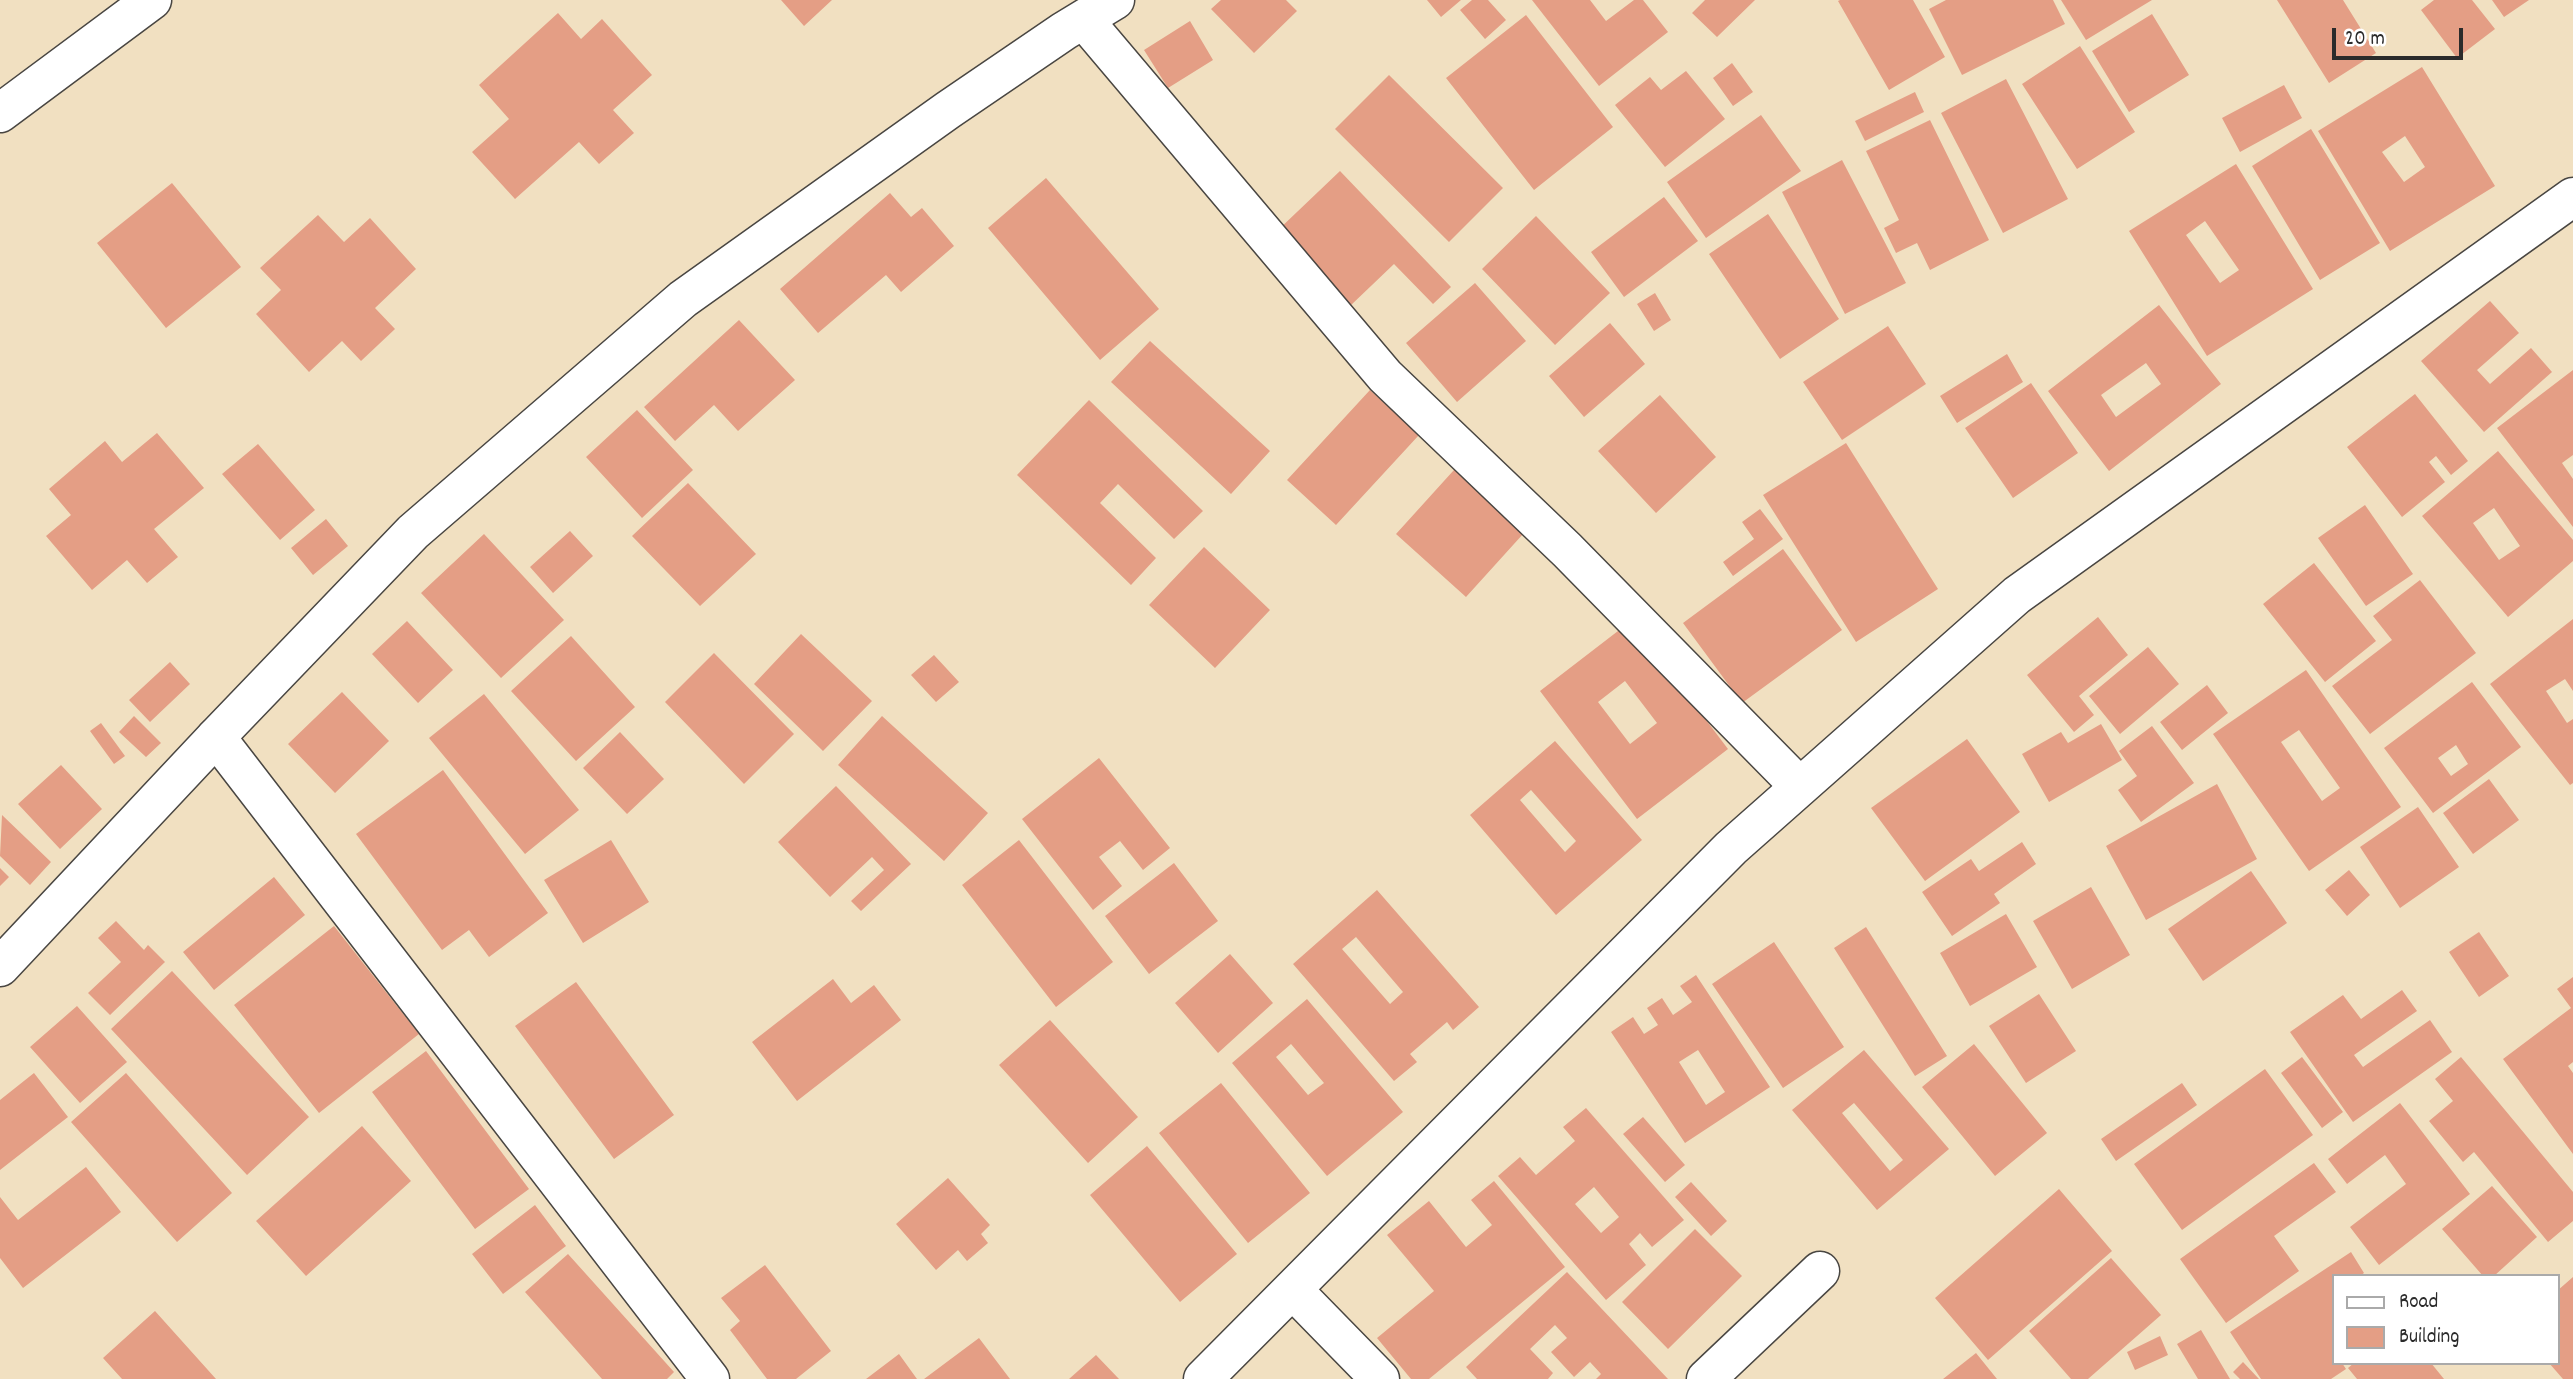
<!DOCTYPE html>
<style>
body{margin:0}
#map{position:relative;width:2573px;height:1379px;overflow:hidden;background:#f1e0c1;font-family:Dekko,sans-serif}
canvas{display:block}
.legend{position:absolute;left:2332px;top:1274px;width:228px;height:91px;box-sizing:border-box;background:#fff;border:2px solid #aaa;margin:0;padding:9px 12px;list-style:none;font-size:21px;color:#2b2b2b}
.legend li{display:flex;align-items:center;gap:14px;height:35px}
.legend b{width:35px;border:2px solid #aaa}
.scale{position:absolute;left:2332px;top:28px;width:131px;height:32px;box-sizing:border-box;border:4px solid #2b2b2b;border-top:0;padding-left:9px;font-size:21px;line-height:24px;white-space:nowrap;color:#2b2b2b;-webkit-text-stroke:5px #fff;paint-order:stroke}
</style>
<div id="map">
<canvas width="2573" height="1379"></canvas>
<ul class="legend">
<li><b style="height:9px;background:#fff"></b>Road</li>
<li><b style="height:19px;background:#e49e85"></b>Building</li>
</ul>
<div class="scale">20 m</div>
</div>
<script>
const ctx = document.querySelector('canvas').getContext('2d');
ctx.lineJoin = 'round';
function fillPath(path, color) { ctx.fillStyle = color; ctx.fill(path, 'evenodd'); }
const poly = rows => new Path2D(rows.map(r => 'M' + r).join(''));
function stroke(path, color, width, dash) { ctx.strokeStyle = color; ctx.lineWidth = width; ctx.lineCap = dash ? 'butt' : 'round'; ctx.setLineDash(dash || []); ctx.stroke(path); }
fillPath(poly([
 [781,0,832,0,804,26],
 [1221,0,1286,0,1297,11,1254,53,1211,9],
 [1427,0,1461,0,1441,17],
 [1472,0,1488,0,1506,20,1485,39,1460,10],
 [1532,0,1590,0,1606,21,1634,0,1643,0,1668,32,1599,86],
 [1705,0,1755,0,1717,37,1692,13],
 [1840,0,1913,0,1945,57,1889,90,1838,1],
 [1946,0,2053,0,2065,24,1962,75,1929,9],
 [2061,0,2152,0,2086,40],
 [2277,0,2343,0,2376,53,2329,83],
 [2434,0,2472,0,2495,29,2457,58,2421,10],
 [2492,0,2529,0,2504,17],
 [558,13,581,39,602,19,652,75,613,110,634,133,599,164,579,142,515,199,472,152,509,119,479,85],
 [2152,14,2189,75,2129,112,2092,51],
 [1526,15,1613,127,1534,190,1446,78],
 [1190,21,1213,60,1168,88,1144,50],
 [2080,46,2135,132,2077,169,2022,84],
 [1732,63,1753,92,1733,106,1713,78],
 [2422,67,2495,186,2390,251,2318,131],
 [2405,136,2425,167,2404,182,2382,152],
 [1686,71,1725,119,1665,167,1615,105,1650,77,1661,90],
 [1389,75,1503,188,1449,242,1335,129],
 [2006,79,2068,199,2003,233,1941,113],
 [2284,85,2302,118,2240,152,2222,118],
 [1915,92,1924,112,1865,141,1855,121],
 [1761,115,1801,171,1706,238,1667,182],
 [1930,120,1989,240,1930,270,1917,243,1896,253,1884,228,1899,220,1866,151],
 [2311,129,2380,243,2320,280,2252,166],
 [1842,160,1906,283,1845,314,1782,192],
 [2236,164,2313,289,2207,356,2129,231],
 [2205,221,2239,270,2220,283,2186,235],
 [1340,171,1451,287,1433,304,1394,264,1349,307,1276,232],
 [1046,178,1159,309,1100,360,988,228],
 [172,183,241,267,166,328,97,243],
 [890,193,911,217,922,208,954,246,901,292,886,275,818,333,780,289],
 [1664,197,1698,241,1624,297,1591,252],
 [1768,214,1839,319,1780,359,1709,254],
 [318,215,344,242,370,218,416,269,375,308,395,329,361,361,342,341,309,372,256,314,281,290,260,268],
 [1536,216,1610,293,1555,345,1482,269],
 [1475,283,1526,341,1457,402,1406,343],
 [1655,293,1671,320,1654,331,1637,304],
 [2490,301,2519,333,2477,370,2490,384,2531,348,2552,372,2484,432,2421,361],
 [2159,305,2221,384,2109,471,2048,391],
 [2146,363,2161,384,2116,417,2101,395],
 [739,320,795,380,738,431,714,405,675,441,644,407],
 [1610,323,1645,364,1584,417,1549,376],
 [1888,326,1926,384,1842,440,1803,382],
 [1150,341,1270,451,1231,494,1111,382],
 [2007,354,2023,382,1957,423,1940,396],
 [2573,370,2573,455,2562,463,2573,479,2573,527,2497,428],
 [2031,383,2078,453,2013,498,1965,428],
 [1370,390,1419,435,1336,525,1287,480],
 [2415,394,2468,461,2451,475,2436,456,2429,462,2445,482,2402,517,2347,447],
 [1660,395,1716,457,1656,513,1598,451],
 [1089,400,1203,511,1174,539,1118,484,1100,503,1156,558,1131,585,1017,475],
 [637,410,693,470,642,518,586,457],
 [157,433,204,488,154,529,178,557,147,583,127,560,92,590,46,536,71,515,49,489,105,441,122,462],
 [1846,443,1938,589,1856,642,1763,495],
 [258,444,315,510,280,540,222,474],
 [2498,451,2573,540,2573,561,2508,617,2422,516],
 [2494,508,2520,546,2499,560,2473,523],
 [1463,460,1533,523,1466,597,1396,534],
 [688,483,756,554,700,606,632,536],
 [2365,505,2413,574,2366,606,2318,538],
 [1760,509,1783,539,1733,576,1723,562,1754,539,1742,522],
 [326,519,348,546,313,575,291,548],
 [570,531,593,556,553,593,530,567],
 [484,534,564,620,501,678,421,593],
 [1204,547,1270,610,1215,668,1149,605],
 [1783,549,1842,630,1742,703,1683,623],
 [2314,563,2376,641,2325,682,2263,604],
 [2420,580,2476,653,2370,734,2332,686,2392,640,2373,616],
 [2098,617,2128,655,2079,696,2094,715,2074,732,2027,675],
 [2573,619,2573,691,2565,679,2546,691,2567,723,2573,719,2573,783,2570,785,2490,684],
 [407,621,453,670,418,703,372,654],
 [1631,621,1728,749,1637,819,1540,691],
 [1625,681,1657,723,1630,744,1598,702],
 [801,634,872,701,823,751,754,684],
 [571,636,635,707,576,761,511,691],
 [2148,647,2179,684,2120,734,2089,696],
 [714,653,794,734,744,784,665,702],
 [934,655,959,682,936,702,911,675],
 [170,662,190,684,150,722,129,700],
 [2306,670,2401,807,2309,871,2213,734],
 [2299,730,2340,788,2322,801,2281,742],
 [2472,682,2521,747,2433,813,2384,748],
 [2456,745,2468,764,2451,776,2438,758],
 [2207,685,2228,713,2182,750,2160,722],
 [342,692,389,741,335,793,288,744],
 [484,694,579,810,525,854,429,738],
 [134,716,161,743,146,757,119,732],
 [882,716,988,813,944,861,838,765],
 [101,723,125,756,114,764,90,731],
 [2101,724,2122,760,2049,802,2022,754,2061,732,2068,743],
 [2152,726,2194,783,2141,822,2118,790,2137,776,2119,751],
 [620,732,664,779,627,814,583,768],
 [1967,739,2020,812,1925,881,1871,808],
 [1555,741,1642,840,1556,915,1470,815],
 [1531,790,1576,841,1565,852,1520,800],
 [1099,758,1170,848,1143,870,1120,841,1099,857,1122,886,1093,910,1022,819],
 [61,765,102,809,60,849,18,804],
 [443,770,548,913,489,957,469,930,442,950,356,834],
 [2489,779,2519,820,2473,854,2443,813],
 [2217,784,2257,859,2146,920,2106,846],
 [836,786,911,864,861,911,851,901,884,870,872,857,830,897,778,842],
 [2418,807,2459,867,2400,908,2360,847],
 [2,815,51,862,30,885,0,856],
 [611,840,649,902,583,943,544,880],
 [1019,840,1113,962,1056,1007,962,885],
 [2022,842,2036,864,1994,894,2000,903,1952,936,1922,892,1971,859,1979,871],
 [1174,863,1218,921,1149,974,1105,916],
 [0,868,9,877,0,886],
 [2349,870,2370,895,2347,916,2325,890],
 [2251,871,2287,923,2203,981,2168,929],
 [274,877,305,915,214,990,183,952],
 [2091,887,2130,955,2072,989,2033,921],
 [1377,890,1479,1007,1453,1030,1447,1022,1410,1054,1417,1062,1394,1081,1293,964],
 [1356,937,1403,992,1390,1004,1342,949],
 [2006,914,2037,967,1970,1006,1940,953],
 [116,921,144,950,148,945,165,962,110,1015,88,993,121,962,98,938],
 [334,926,419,1034,319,1113,234,1005],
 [1866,927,1947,1056,1915,1076,1834,948],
 [2479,932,2509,976,2479,997,2449,952],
 [1774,942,1844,1047,1783,1088,1712,984],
 [1230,954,1273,1003,1218,1053,1175,1003],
 [172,971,309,1117,247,1175,111,1029],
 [1696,975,1770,1087,1685,1143,1611,1032,1633,1017,1644,1034,1658,1025,1647,1008,1662,998,1673,1015,1692,1002,1680,986],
 [1698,1050,1725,1092,1706,1105,1679,1062],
 [2573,977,2573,1062,2568,1066,2573,1073,2573,1154,2503,1059,2571,1008,2557,989],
 [833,979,851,1003,874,985,901,1020,797,1101,752,1042],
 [576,982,674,1115,614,1159,515,1026],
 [2402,990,2417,1011,2354,1055,2363,1067,2430,1020,2452,1052,2353,1122,2290,1032,2343,995,2361,1019],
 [2039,994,2076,1051,2026,1083,1989,1026],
 [1307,999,1403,1112,1327,1176,1232,1063],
 [1291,1044,1324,1083,1308,1095,1276,1057],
 [77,1006,127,1062,80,1103,30,1047],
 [1050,1020,1138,1117,1088,1163,999,1065],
 [1974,1044,2047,1133,1995,1176,1922,1087],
 [1864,1050,1949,1149,1877,1210,1792,1110],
 [1854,1103,1903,1160,1890,1171,1842,1113],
 [426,1051,529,1189,475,1229,372,1092],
 [2302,1057,2343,1112,2322,1128,2281,1073],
 [2461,1057,2573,1192,2573,1221,2548,1242,2474,1152,2463,1162,2429,1121,2453,1101,2435,1079],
 [2265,1069,2313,1135,2182,1230,2134,1164],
 [34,1073,68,1117,0,1170,0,1100],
 [126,1073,232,1193,177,1242,71,1122],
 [1221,1083,1310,1193,1248,1243,1159,1133],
 [2182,1083,2197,1105,2116,1161,2101,1139],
 [2400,1103,2470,1194,2379,1265,2350,1227,2406,1184,2385,1155,2347,1184,2328,1159],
 [1586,1108,1684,1220,1652,1247,1640,1233,1629,1244,1646,1265,1606,1300,1498,1176,1520,1157,1536,1175,1575,1141,1563,1127],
 [1594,1187,1619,1217,1601,1233,1575,1204],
 [1643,1117,1685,1165,1665,1182,1623,1134],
 [362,1126,411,1181,306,1276,256,1221],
 [1147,1146,1237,1254,1180,1302,1090,1195],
 [2314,1163,2336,1192,2274,1236,2299,1271,2226,1323,2180,1259],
 [86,1167,121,1212,23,1288,0,1258,0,1197,18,1220],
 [948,1178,990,1225,981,1234,988,1243,967,1261,958,1250,936,1270,896,1224],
 [1494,1181,1565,1267,1429,1379,1411,1379,1377,1338,1434,1291,1387,1235,1429,1201,1466,1247,1492,1225,1471,1200],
 [1691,1182,1727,1221,1711,1236,1675,1197],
 [2492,1186,2537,1237,2494,1276,2483,1276,2442,1229],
 [2059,1189,2112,1251,1988,1360,1935,1298],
 [535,1205,566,1246,503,1294,472,1254],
 [1695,1229,1742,1276,1668,1349,1622,1302],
 [2351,1252,2364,1273,2360,1276,2333,1276,2333,1363,2342,1363,2346,1369,2331,1379,2261,1379,2230,1332],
 [568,1254,674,1372,667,1379,602,1379,525,1292],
 [2111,1258,2161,1315,2088,1379,2071,1379,2029,1331],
 [765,1265,831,1351,796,1379,767,1379,730,1330,740,1321,721,1298],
 [1567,1272,1668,1379,1596,1379,1601,1374,1590,1362,1574,1377,1551,1352,1567,1338,1555,1325,1530,1349,1553,1373,1548,1379,1477,1379,1466,1367],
 [2573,1277,2573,1379,2563,1379,2549,1363,2557,1363,2557,1291],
 [155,1311,216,1379,122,1379,103,1358],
 [2201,1330,2230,1379,2198,1379,2177,1344],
 [2160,1336,2168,1355,2135,1370,2127,1352],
 [979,1338,1010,1379,924,1379],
 [1976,1353,1997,1379,1943,1379],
 [899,1354,917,1379,866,1379],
 [1096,1355,1119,1379,1069,1379],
 [2243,1362,2259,1379,2240,1379,2233,1372],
 [2354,1363,2431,1363,2444,1379,2357,1379,2348,1368]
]), '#e49e85');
const street = poly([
 [1084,20,1385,376,1567,550,1799,786],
 [0,113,152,0],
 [216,737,710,1379],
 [1293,1290,1380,1379],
 [1706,1379,1820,1271]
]);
const secondary = poly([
 [0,967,216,737,413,532,683,299,948,110,1064,31,1115,0]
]);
const primary = poly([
 [1203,1379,1731,848,2017,595,2573,197]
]);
stroke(street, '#494642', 41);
stroke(secondary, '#494642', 41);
stroke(primary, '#494642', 41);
stroke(street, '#fff', 38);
stroke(secondary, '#fff', 38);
stroke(primary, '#fff', 38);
</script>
